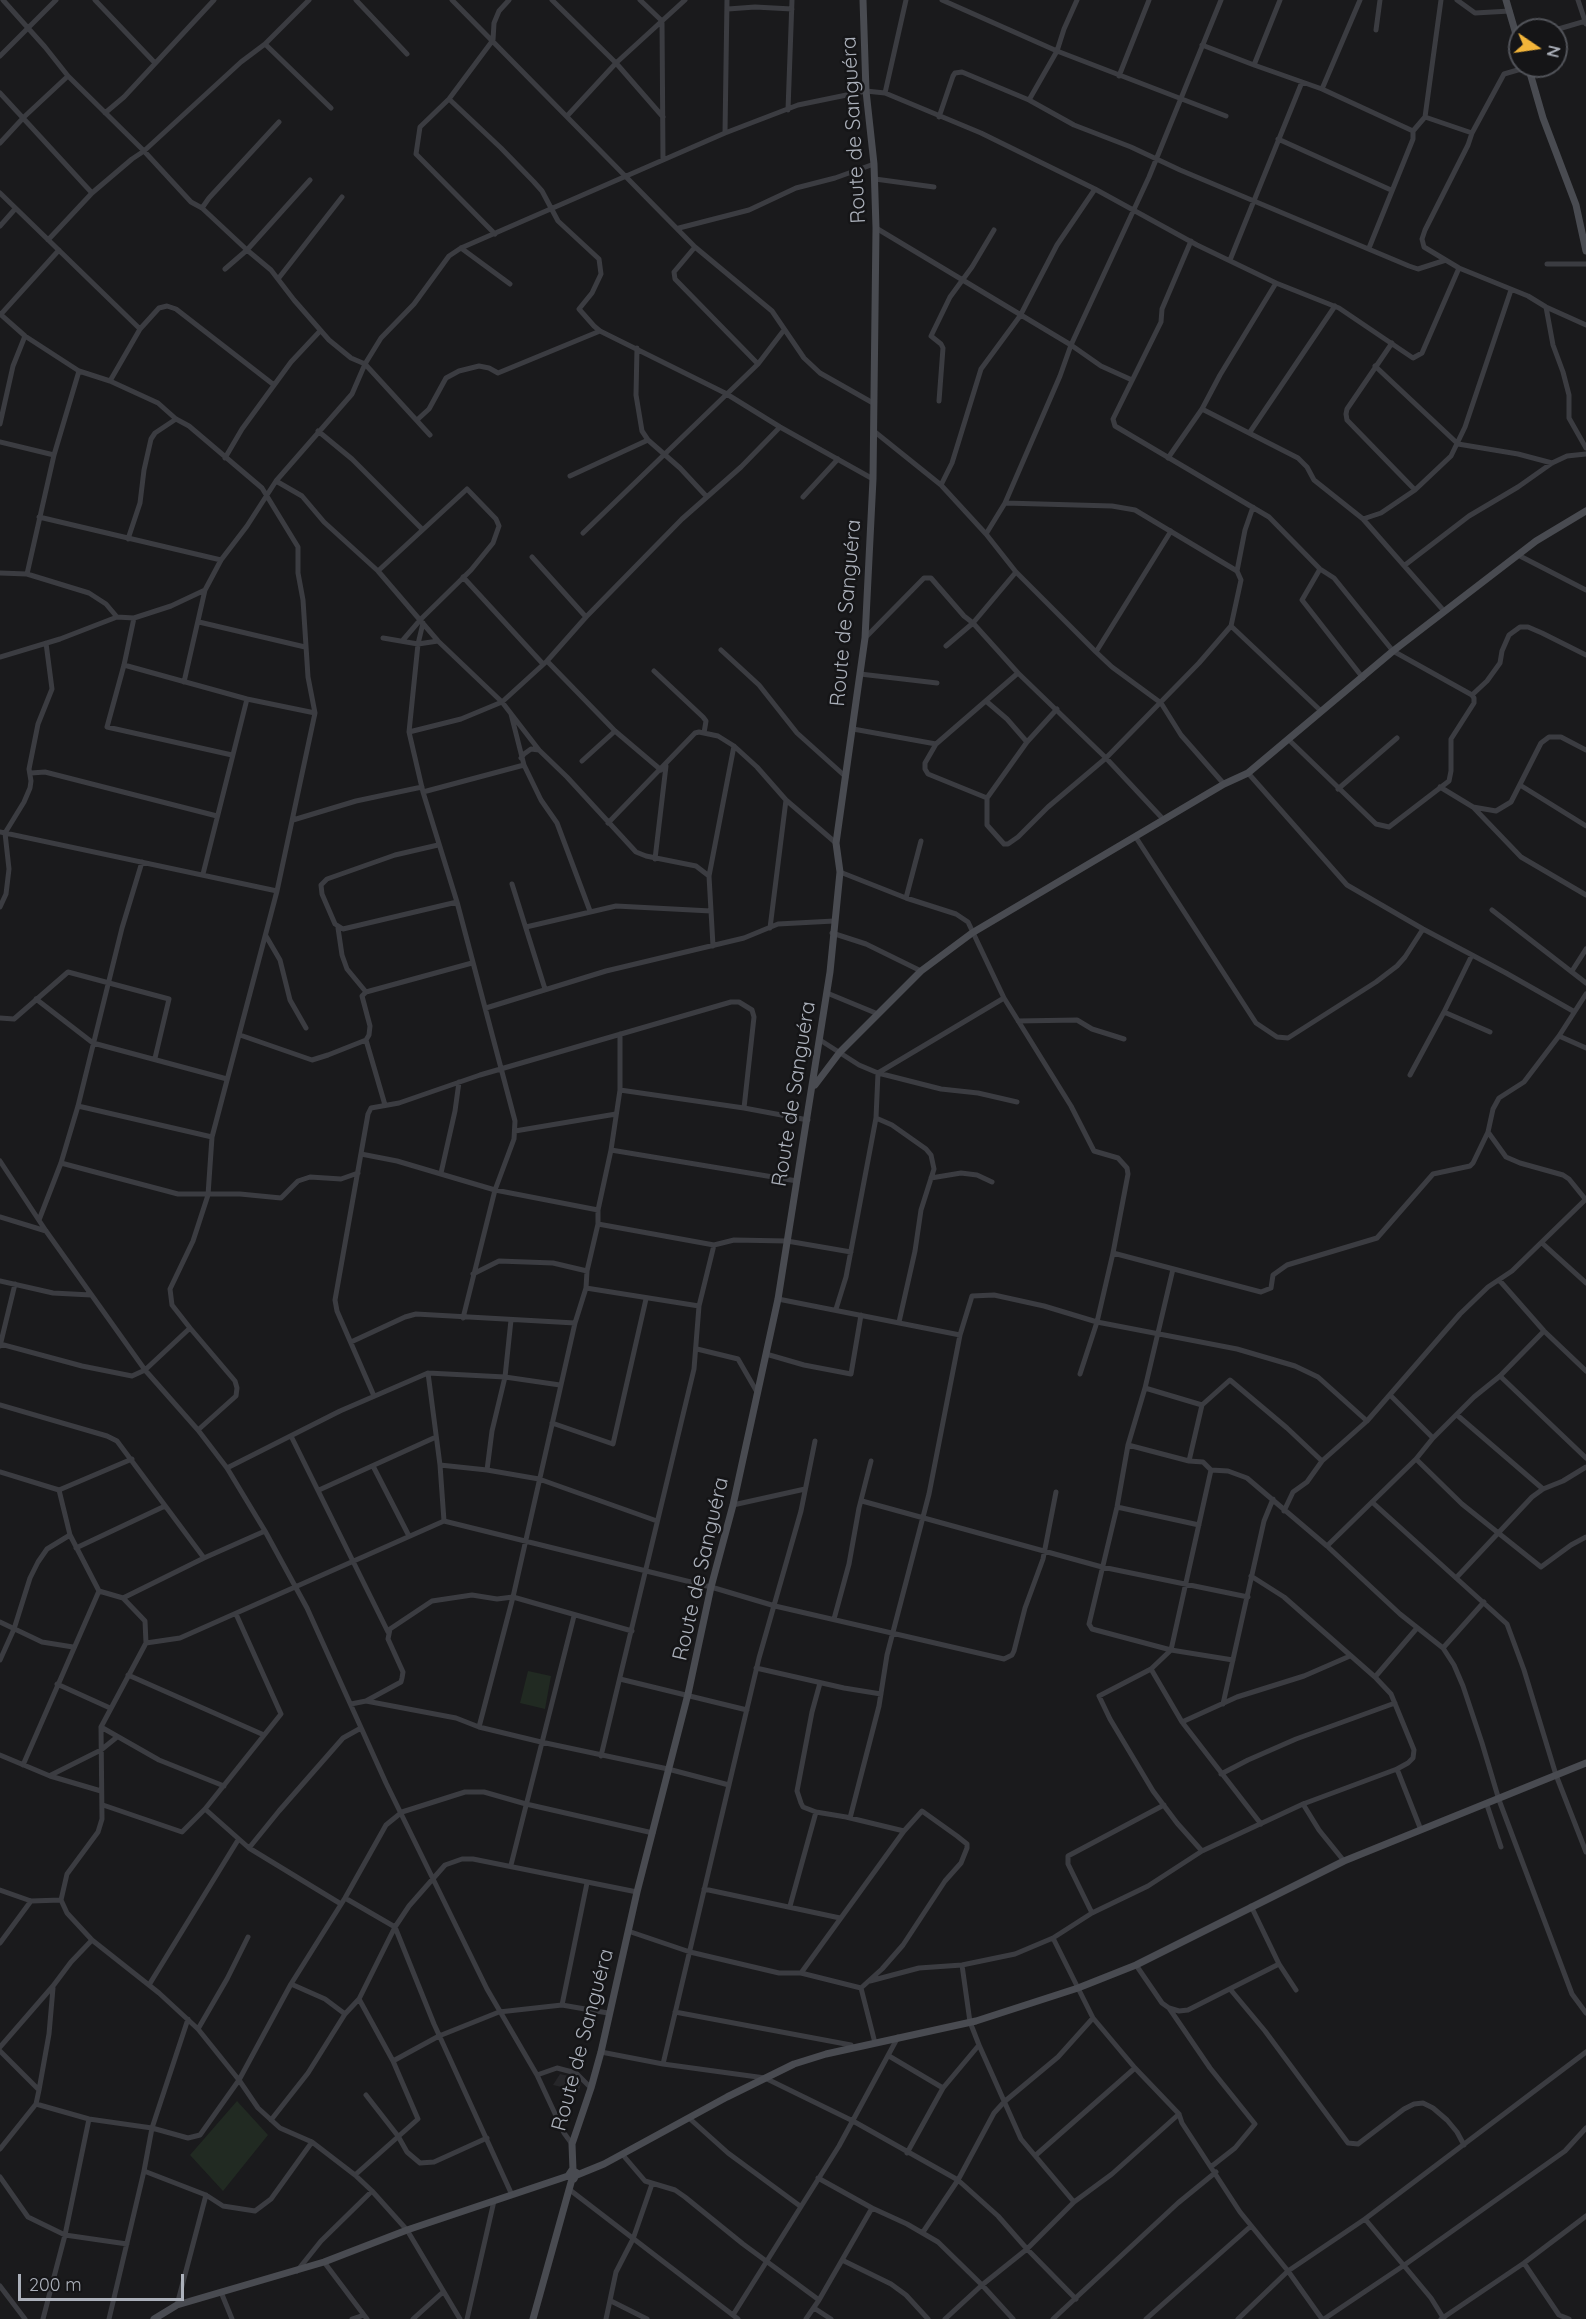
<!DOCTYPE html>
<meta charset="utf-8">
<style>
body{margin:0}
#map{position:relative;width:1586px;height:2319px;overflow:hidden;background:#1a1a1c;font-family:Quicksand,sans-serif}
canvas{display:block}
.north{position:absolute;left:1508px;top:18px;width:60px;height:60px;box-sizing:border-box;background:#151517;border:2px solid #515359;border-radius:50%;rotate:103deg;font-size:16px;font-weight:700;line-height:24px;text-align:center;color:#acb1bb}
.north::after{content:'';display:block;margin:auto;width:21px;height:27px;background:#f3b53a;clip-path:polygon(50% 0,100% 100%,50% 72%,0 100%)}
.scale{position:absolute;left:18px;top:2274px;width:166px;height:27px;box-sizing:border-box;border:3px solid #acb1bb;border-top:0;padding-left:8px;font-size:18px;line-height:21px;white-space:nowrap;color:#acb1bb;-webkit-text-stroke:4px #151517;paint-order:stroke}
</style>
<div id="map">
<canvas width="1586" height="2319"></canvas>
<div class="north">N</div>
<div class="scale">200 m</div>
</div>
<script>
const ctx = document.querySelector('canvas').getContext('2d');
ctx.lineJoin = 'round';
function fillPath(path, color) { ctx.fillStyle = color; ctx.fill(path, 'evenodd'); }
const poly = rows => new Path2D(rows.map(r => 'M' + r).join(''));
function stroke(path, color, width, dash) { ctx.strokeStyle = color; ctx.lineWidth = width; ctx.lineCap = dash ? 'butt' : 'round'; ctx.setLineDash(dash || []); ctx.stroke(path); }
function label(font, color, halo, rows, align = 'center') {
  ctx.font = font + ' Quicksand,sans-serif'; ctx.lineWidth = 5; ctx.setLineDash([]); ctx.textBaseline = 'middle'; ctx.strokeStyle = halo; ctx.fillStyle = color; for (const [text, x, y, turn = 0] of rows) {
    ctx.save(); ctx.translate(x, y); ctx.rotate((+turn || 0) * Math.PI / 180); ctx.textAlign = isNaN(turn) ? turn : align; if (halo) ctx.strokeText(text, 0, 0); ctx.fillText(text, 0, 0); ctx.restore();
  }
}
fillPath(poly([
 [560,2074,582,2079,579,2091,553,2085]
]), '#262629');
fillPath(poly([
 [528,1671,551,1676,545,1709,520,1703],
 [237,2101,268,2135,223,2191,190,2155]
]), '#212a22');
stroke(poly([
 [3,0,45,47,68,76,144,151,191,202,202,208,247,250,310,180],
 [95,0,155,63],
 [356,0,407,54],
 [452,0,695,247,772,311,804,358,820,373,873,403],
 [552,0,616,63,663,117],
 [640,0,662,21,663,160],
 [942,0,1057,51,1226,116],
 [1360,0,1322,89,1413,131],
 [1457,0,1475,13,1510,11],
 [1578,0,1586,24],
 [728,9,755,7,792,9],
 [1376,30,1380,0],
 [1555,30,1586,21],
 [265,44,331,108],
 [1202,45,1254,65,1280,0],
 [0,56,56,0],
 [1254,65,1322,89],
 [1528,67,1504,74,1472,133,1468,145,1425,230,1422,239,1424,247,1459,268,1528,296,1546,307,1586,325],
 [1119,76,1149,0],
 [0,93,92,193],
 [885,93,906,0],
 [449,99,501,148,534,182,542,191,558,221,599,259,601,274,592,293,579,309,594,326,600,331,725,393,780,427,873,479],
 [1029,100,1057,51,1064,29,1077,0],
 [788,110,792,0],
 [105,113,124,97,214,0],
 [568,115,616,63,685,0],
 [939,117,953,76,955,73,962,72,1029,100,1074,125,1131,147,1180,170,1409,266,1418,269,1446,260],
 [1425,117,1472,133],
 [725,133,727,0],
 [1278,139,1391,190],
 [0,143,24,117,68,76],
 [875,179,934,187],
 [0,193,140,329],
 [202,208,209,198,279,122],
 [0,226,15,209],
 [679,228,749,210,796,188,835,178,874,164],
 [876,228,1071,345,1101,366,1132,380],
 [495,234,416,154,420,127,449,99,493,40,494,23,499,11,509,0],
 [48,240,92,193,132,159,144,151,241,62,265,44,309,0],
 [1191,241,1162,309,1161,322,1113,419,1115,426,1269,517,1320,569,1334,578,1393,651,1472,695,1474,698,1474,703,1451,739,1451,771,1449,781,1389,827,1376,824,1289,740],
 [695,247,674,272,675,279,758,364],
 [461,248,510,284],
 [1369,248,1413,139,1413,131,1425,117,1441,0],
 [1230,260,1302,82],
 [1547,264,1586,264],
 [225,269,247,250,271,270,294,300,329,340,351,358,365,364,430,435],
 [278,279,342,197],
 [1546,307,1553,345,1563,372,1569,395,1569,418,1586,448],
 [0,314,25,336,79,371,110,381,158,403,176,419,189,426,262,488,298,547,298,573,303,600,308,677,315,713,277,891,212,1137,208,1195,193,1241,170,1289,172,1305,190,1328,145,1370,132,1376,82,1366,0,1344],
 [1,314,59,250],
 [1392,343,1347,409,1346,414,1347,420,1415,490],
 [637,348,636,395,642,431,648,440,680,468,707,497],
 [1375,366,1458,444,1518,454,1552,463],
 [110,381,140,329,159,308,167,306,176,309,274,385],
 [939,401,943,348,941,344,931,336,950,297,972,267,994,230],
 [1202,409,1298,458,1307,467,1314,480,1363,519,1444,611],
 [417,420,429,409,446,378,459,371,479,366,489,368,498,373,600,331],
 [0,424,13,366,25,336],
 [318,431,352,459,422,529],
 [875,432,941,485,986,534,1016,572,1096,652,1112,667,1161,703,1181,735,1224,784],
 [1250,432,1335,306],
 [0,442,54,455],
 [225,458,242,429,291,362,320,331],
 [1168,458,1202,409,1220,375,1276,283],
 [570,476,648,440],
 [276,481,302,496,324,522,378,571,438,641,502,702,539,750,567,777,636,852,646,856,696,866,709,876],
 [941,485,952,463,981,369,1020,316,1057,245,1095,189],
 [803,497,838,459],
 [1005,503,1060,376,1071,345,1149,177,1221,0],
 [39,517,221,560],
 [1363,519,1381,513,1415,490,1451,456,1465,427,1511,290],
 [583,533,758,364,784,330],
 [986,534,1005,503,1112,506,1135,510,1237,571,1241,580,1231,626,1199,663,1106,758,1048,807,1018,837,1008,844,1004,844,987,825,987,798,928,774,925,769,925,763,936,744,1018,673],
 [128,539,140,503,144,470,151,439,155,433,176,419],
 [1518,555,1586,590],
 [532,557,586,617],
 [1405,565,1469,516,1518,487,1552,463,1567,456,1586,454],
 [1320,569,1302,600,1363,678],
 [378,571,467,489,496,519,499,526,493,543,471,570,421,619,403,640],
 [1237,571,1245,530,1253,507],
 [0,573,27,574,89,593,106,604,117,617],
 [27,574,54,455,79,371],
 [463,577,543,664],
 [134,618,124,665,107,727,232,755],
 [199,622,305,647],
 [423,623,418,644,409,732,423,792,457,902,515,1121,514,1139,495,1190,463,1318],
 [1231,626,1321,711],
 [383,638,418,644,438,641],
 [865,638,924,578,931,578,964,616,973,623,1018,673,1106,758,1163,819],
 [946,646,973,623,1016,572],
 [721,650,759,685,797,733,846,777],
 [1096,652,1171,531],
 [0,657,60,639,117,617,134,618,171,606,205,590,221,560,247,526,276,481,352,394,365,364,381,338,414,304,449,256,461,248,725,133,798,105,866,91,885,93,981,133,1095,189,1197,245,1276,283,1339,308,1413,358,1422,353,1459,268],
 [547,661,615,731,661,770],
 [124,665,247,699,315,713],
 [654,671,703,717,706,721,704,733],
 [860,674,937,683],
 [184,682,205,590],
 [1472,695,1487,681,1500,663,1502,651,1509,635,1520,627,1528,627,1542,633,1586,655],
 [986,701,1007,719,1027,742],
 [511,714,524,765,541,800,557,823,590,911],
 [853,729,936,744],
 [409,732,461,719,502,702,547,661,586,617,682,519,741,467,780,427],
 [521,758,524,754,531,749,539,750],
 [582,761,615,731],
 [31,773,45,772,217,816],
 [1248,773,1347,885,1423,929,1506,973,1573,1011],
 [1520,785,1586,826],
 [1440,787,1473,807,1496,811,1511,802,1541,743,1549,737,1561,737,1586,750],
 [1338,789,1397,738],
 [423,792,524,765],
 [987,798,1027,742,1057,709],
 [1474,808,1521,857,1586,895],
 [293,820,356,801,422,787],
 [608,823,695,733,699,732,718,736,734,746,757,767,786,800,836,843],
 [0,832,277,891],
 [1135,836,1256,1023,1277,1037,1288,1038,1376,982,1397,966,1405,957,1423,929],
 [438,845,395,855,327,879,321,885,322,894,335,924,343,929,457,902],
 [655,859,666,766],
 [840,872,906,898,956,914,968,922,1004,998,1071,1106,1094,1151,1118,1158,1127,1168,1128,1174,1113,1253,1097,1322,1080,1374],
 [203,874,247,699],
 [512,884,545,989],
 [906,898,921,841],
 [0,907,6,894,9,869,5,833,24,802,30,788,31,781,29,769,38,724,52,689,46,643],
 [1492,910,1586,983],
 [526,927,616,906,711,911],
 [338,928,342,955,347,969,366,992],
 [770,928,786,800],
 [832,933,866,944,921,971],
 [266,936,280,960,290,1000,306,1028],
 [713,946,709,876,734,746],
 [1572,971,1586,949],
 [827,993,878,1014],
 [36,999,93,1043,227,1079],
 [486,1008,606,971,744,938,778,924,834,921],
 [1444,1012,1472,955],
 [0,1018,14,1019,68,972,169,999,155,1058],
 [1018,1021,1077,1020,1092,1029,1124,1039],
 [240,1035,312,1060,328,1055,366,1040,369,1035,370,1026,362,996,366,992,472,963],
 [1559,1036,1586,1048],
 [366,1040,385,1105],
 [820,1040,859,1065,878,1073,941,1089,978,1093,1017,1102],
 [1410,1075,1444,1012,1490,1032],
 [620,1090,744,1108,808,1120],
 [78,1106,212,1137],
 [876,1118,892,1125,926,1149,931,1155,934,1169,921,1210,915,1251,899,1322],
 [515,1131,616,1114],
 [1488,1132,1506,1157,1520,1163,1563,1175,1569,1179,1586,1200],
 [611,1150,797,1181],
 [361,1154,397,1161,495,1190,598,1210],
 [0,1161,46,1231,145,1370,198,1430,227,1468,265,1531,307,1608,386,1783,487,1989,537,2075,564,2133,572,2144],
 [61,1163,178,1194,240,1194,281,1198,298,1181,310,1177,341,1179,358,1173],
 [441,1173,455,1111,459,1082],
 [931,1178,961,1173,977,1175,992,1182],
 [0,1217,46,1231],
 [39,1220,61,1163,78,1106,122,928,142,862],
 [598,1224,714,1245,734,1240,787,1241,851,1252],
 [1542,1243,1586,1283],
 [1113,1253,1261,1292,1271,1288,1273,1275,1287,1265,1377,1238,1433,1174,1470,1166,1473,1163,1488,1132,1493,1109,1499,1098,1524,1082,1559,1036,1586,994],
 [1173,1269,1145,1388,1128,1445,1117,1507,1089,1624,1092,1629,1171,1650,1233,1660],
 [473,1274,499,1261,553,1263,587,1271],
 [0,1281,53,1293,91,1295],
 [1500,1281,1544,1331,1586,1371],
 [586,1288,699,1306],
 [778,1299,960,1335],
 [836,1309,846,1277,876,1118,878,1073,1004,998],
 [190,1328,235,1381,237,1388,236,1396,198,1430],
 [351,1342,405,1317,416,1314,575,1323],
 [0,1346,15,1284],
 [697,1349,738,1359,757,1392],
 [766,1354,804,1365,851,1374,861,1315],
 [428,1373,440,1465,444,1521],
 [1500,1376,1586,1458],
 [1145,1388,1202,1405],
 [1390,1395,1433,1438],
 [374,1396,337,1311,335,1300,368,1114,371,1108,399,1103,480,1075,731,1002,739,1002,752,1010,754,1017,744,1108],
 [0,1405,107,1436,117,1441,204,1558],
 [1457,1415,1543,1489],
 [552,1423,613,1444,646,1299],
 [291,1436,388,1632],
 [1128,1445,1189,1461,1203,1462,1211,1470,1228,1471,1247,1478,1327,1546,1400,1614,1443,1648,1454,1665,1463,1686,1482,1743,1499,1800,1572,1994,1586,2013],
 [1416,1459,1462,1504,1541,1567,1571,1545,1586,1537],
 [1189,1461,1202,1405,1230,1380,1287,1428,1322,1461],
 [440,1465,487,1470,539,1479,657,1521],
 [373,1466,409,1536],
 [227,1468,340,1411,428,1373,505,1377,560,1385],
 [487,1470,492,1431,505,1377,511,1320],
 [0,1472,59,1490,70,1535,99,1591,123,1598,204,1558,265,1531],
 [59,1490,132,1459],
 [319,1490,436,1437],
 [862,1501,1102,1567,1248,1597],
 [1372,1502,1507,1624,1524,1670,1556,1775,1586,1852],
 [733,1505,805,1489],
 [1117,1507,1199,1525],
 [1284,1511,1293,1492,1307,1482,1322,1461,1367,1421,1460,1314,1488,1287,1512,1271,1586,1199],
 [1327,1546,1416,1459,1433,1438,1474,1397,1500,1376,1544,1331],
 [76,1548,165,1506],
 [1251,1576,1284,1597,1375,1677,1391,1694,1414,1750,1413,1758,1408,1763,1397,1769,1421,1830],
 [1456,1578,1532,1497,1543,1489,1563,1481,1586,1467],
 [834,1619,849,1564,859,1508,871,1461],
 [0,1622,42,1642,73,1647],
 [146,1643,180,1638,444,1521,711,1587,775,1606,1004,1659,1012,1655,1014,1651,1025,1608,1043,1559,1056,1492],
 [1443,1648,1484,1602],
 [0,1660,14,1629,30,1578,38,1562,47,1549,70,1535],
 [756,1668,844,1688,881,1694],
 [1151,1669,1182,1722,1261,1824],
 [128,1675,264,1735],
 [1375,1677,1417,1628],
 [620,1679,747,1710],
 [820,1683,812,1712,797,1791,801,1803,803,1807,816,1812,846,1817,904,1831],
 [57,1684,110,1708],
 [366,1701,401,1682,402,1678,403,1672,388,1639,390,1629,432,1601,472,1595,497,1599,513,1597,632,1631],
 [351,1704,366,1701,456,1718,479,1727,541,1742,668,1769,729,1785],
 [1223,1704,1264,1521,1273,1499],
 [1182,1722,1237,1697,1304,1676,1350,1656],
 [101,1727,159,1760,224,1786],
 [479,1727,513,1597,575,1323,586,1288,587,1271,598,1224,598,1210,611,1150,620,1090,620,1034],
 [0,1755,50,1776,101,1791],
 [601,1756,694,1369,699,1306,714,1245],
 [23,1765,99,1591],
 [1221,1774,1248,1760,1296,1739,1395,1703],
 [51,1775,101,1750,117,1737],
 [1303,1804,1319,1830,1344,1861],
 [103,1805,182,1832,205,1809,281,1714,236,1614],
 [1487,1805,1501,1847],
 [205,1809,249,1848,341,1904],
 [850,1818,879,1706,887,1655,929,1494,960,1335,972,1296,994,1295,1044,1306,1097,1322,1237,1349,1295,1366,1318,1377,1367,1421],
 [249,1848,279,1811,343,1738,361,1728],
 [1202,1851,1177,1823,1153,1791,1110,1719,1099,1696,1151,1669,1171,1650,1211,1470],
 [511,1865,574,1616],
 [704,1889,840,1918],
 [0,1890,31,1901,61,1900],
 [345,1898,395,1927,434,2024,512,2195],
 [790,1906,816,1812],
 [1251,1906,1279,1964,1296,1990],
 [1092,1913,1068,1864,1068,1856,1164,1805],
 [628,1931,690,1952,779,1973,801,1973,861,1988],
 [1053,1938,1093,2018,1135,2068,1179,2114,1182,2123,1240,2212,1288,2271,1322,2319],
 [92,1940,159,1993,198,2029,239,2080,258,2108,280,2128,312,2142,355,2175,372,2191,407,2230,460,2319],
 [0,1943,31,1901],
 [962,1965,970,2022,979,2045,1021,2139,1074,2202],
 [1136,1965,1162,2003,1169,2008,1179,2011,1188,2010,1279,1964],
 [801,1973,904,1831,922,1811,957,1836,967,1844,967,1848,961,1863,945,1881,903,1945,882,1969,861,1988],
 [870,1981,919,1968,962,1965,1015,1954,1053,1938,1092,1913,1148,1886,1202,1851,1303,1804,1397,1769],
 [291,1984,325,1999,345,2014],
 [149,1985,238,1840],
 [861,1988,875,2043],
 [1230,1989,1265,2031,1348,2143,1358,2144,1404,2109,1414,2104,1423,2103,1433,2108,1447,2120,1457,2132,1464,2145],
 [562,2005,587,1883],
 [1169,2008,1210,2068,1255,2124,1235,2148,1212,2166],
 [675,2012,851,2045,853,2048],
 [198,2029,227,1979,248,1937],
 [0,2047,53,1986,71,1962,92,1940,67,1913,61,1900,67,1874,98,1832,102,1819,101,1727,146,1643,145,1621,123,1598],
 [0,2051,39,2090,36,2104,0,2149],
 [601,2052,663,2064,765,2078,853,2121,958,2180,998,2216,1027,2249,1076,2299],
 [889,2056,943,2088],
 [393,2061,439,2036,499,2012,562,2005,608,2013],
 [663,2064,759,1658,801,1511,815,1441],
 [537,2075,557,2068,576,2073,591,2088],
 [39,2090,49,2034,53,1988],
 [366,2095,398,2136,407,2152,420,2163,434,2162,487,2138],
 [36,2104,89,2119,152,2128,188,2138,200,2135,239,2080,291,1984,345,1898,386,1825,402,1812,465,1792,484,1792,526,1804,653,1833],
 [689,2118,728,2153,800,2206],
 [271,2120,308,2073,345,2014,359,1999,395,1927,409,1906,445,1865,462,1859,473,1859,637,1892],
 [907,2153,943,2088,979,2045],
 [622,2154,645,2181,675,2190,685,2197,743,2244,819,2300],
 [1036,2155,1135,2068],
 [144,2171,206,2195,223,2206,255,2211,271,2199,312,2142],
 [355,2175,418,2119,393,2061,359,1999],
 [0,2177,28,2217,65,2235,127,2244],
 [818,2178,872,2208,907,2224,938,2242,982,2285,1013,2319],
 [570,2190,738,2319],
 [1365,2219,1431,2298,1444,2319],
 [923,2232,958,2180,994,2113,1004,2102,1058,2057,1093,2018],
 [842,2260,891,2284,906,2295,928,2319],
 [324,2262,367,2319],
 [1524,2263,1559,2315,1569,2319],
 [297,2271,321,2241,372,2191],
 [0,2286,25,2319],
 [221,2292,232,2319],
 [611,2301,647,2319],
 [177,2305,206,2195],
 [814,2308,831,2319],
 [733,2315,839,2146,898,2037],
 [43,2319,65,2235,89,2119],
 [109,2319,144,2171,152,2128,188,2019],
 [352,2319,364,2315],
 [413,2319,443,2292],
 [467,2319,494,2201],
 [606,2319,616,2272,633,2239,652,2184],
 [806,2319,819,2300,872,2208],
 [945,2319,982,2285,1027,2249,1074,2202,1112,2174,1179,2114],
 [1053,2319,1178,2203,1216,2172],
 [1146,2319,1251,2226],
 [1238,2319,1288,2271,1365,2219,1586,2052],
 [1324,2319,1403,2266,1565,2151,1586,2128],
 [1441,2319,1524,2263,1586,2216]
]), '#3b3c41', 5);
stroke(poly([
 [1506,0,1520,48],
 [1528,66,1543,118,1576,205,1586,251],
 [815,1085,840,1052,921,971,972,933,1224,784,1248,773,1393,651,1536,541,1586,511],
 [573,2170,572,2144,591,2088,601,2052,637,1892,688,1694,711,1587,733,1505,778,1299,830,972,840,872,836,843,865,638,873,479,876,228,874,164,866,91,863,0],
 [577,2175,604,2164,727,2097,794,2064,826,2054,976,2021,1078,1988,1136,1965,1344,1861,1586,1763],
 [154,2319,177,2305,324,2262,407,2230,568,2176,572,2170,577,2173,574,2179,568,2176],
 [533,2319,572,2179]
]), '#494b51', 7);
label('21px', '#acb1bb', '#151517', [
 ["Route de Sanguéra",854,130,-93],
 ["Route de Sanguéra",846,613,-85],
 ["Route de Sanguéra",794,1094,-81],
 ["Route de Sanguéra",701,1569,-77],
 ["Route de Sanguéra",583,2040,-75]
]);
</script>
